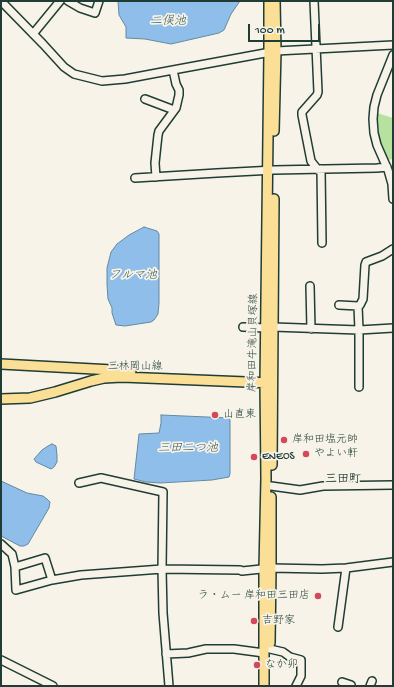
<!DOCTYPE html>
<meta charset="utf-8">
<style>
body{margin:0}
#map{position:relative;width:394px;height:687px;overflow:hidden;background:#f7f3e8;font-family:"Gochi Hand",sans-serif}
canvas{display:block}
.frame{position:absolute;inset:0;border:2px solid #1f3d34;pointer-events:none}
.scale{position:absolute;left:248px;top:24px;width:72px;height:18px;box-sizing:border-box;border:2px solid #1f3d34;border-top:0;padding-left:5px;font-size:12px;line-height:14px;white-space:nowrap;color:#1f3d34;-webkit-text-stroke:3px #f7f3e8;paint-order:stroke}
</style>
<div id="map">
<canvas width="394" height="687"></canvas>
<div class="frame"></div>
<div class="scale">100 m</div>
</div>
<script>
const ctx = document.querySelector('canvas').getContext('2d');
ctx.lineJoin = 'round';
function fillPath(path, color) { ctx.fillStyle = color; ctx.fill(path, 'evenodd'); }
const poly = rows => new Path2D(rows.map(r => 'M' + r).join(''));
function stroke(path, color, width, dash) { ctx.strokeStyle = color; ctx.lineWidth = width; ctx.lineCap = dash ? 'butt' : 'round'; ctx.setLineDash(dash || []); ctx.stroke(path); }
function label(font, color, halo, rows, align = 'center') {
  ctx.font = font + ' "Gochi Hand","Klee One",sans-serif'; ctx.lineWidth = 3.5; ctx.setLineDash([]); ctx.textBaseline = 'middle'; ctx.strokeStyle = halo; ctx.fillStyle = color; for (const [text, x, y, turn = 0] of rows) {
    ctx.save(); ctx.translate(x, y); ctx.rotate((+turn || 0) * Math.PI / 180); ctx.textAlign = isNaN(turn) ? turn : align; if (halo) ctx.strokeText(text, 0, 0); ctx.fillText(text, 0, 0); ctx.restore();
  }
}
fillPath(poly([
 [374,112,393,118,393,159,388,160,379,143]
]), '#b6e19e');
const water = poly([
 [118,1,240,1,231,14,224,30,219,33,171,44,145,39,126,38,126,27,119,15,118,1],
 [144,227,157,231,159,234,159,303,158,314,154,320,151,322,125,326,116,325,112,313,112,308,108,299,107,284,107,268,111,252,117,244,129,235,144,227],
 [161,415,230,418,230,474,229,477,212,480,160,483,146,482,134,479,139,434,159,433,161,423,161,415],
 [52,444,56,446,57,455,57,462,54,467,51,469,36,462,34,459,42,450,48,446,52,444],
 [1,481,27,493,43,496,47,499,50,502,49,508,28,544,24,546,20,546,1,536,1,481]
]);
fillPath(water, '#8fbeea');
stroke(water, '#628aa1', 1);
const minor = poly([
 [1,1,43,44,64,67,74,74,102,81,125,79,173,70,276,51,393,45],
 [68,1,80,8,95,13,99,1],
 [314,1,318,92,317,95,302,112,302,115,311,161,318,170],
 [33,34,60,1],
 [393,55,377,95,374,107,373,119,374,133,377,145,388,170,392,184,393,199],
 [145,99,174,110],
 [321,169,322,243],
 [156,177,155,163,158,135,159,131,176,108,179,95,179,90,176,84,173,70],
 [135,178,217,173,274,170,377,168,387,167],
 [310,286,311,329],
 [339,305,358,306,360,305,363,299,365,265,366,262,382,256,393,249],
 [358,306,359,330,359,387],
 [243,327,266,328],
 [273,327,359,330,393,328],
 [79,483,101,478,163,492,162,569,163,613,169,686],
 [271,486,300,490,323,486,393,485],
 [1,544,12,554,15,567,16,590,52,580,81,575,162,569,240,570,242,571,271,568,322,569,346,568,393,562],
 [15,567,45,558,52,580],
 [338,627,346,568],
 [270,649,283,652,290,657,301,660,301,676,296,686],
 [166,654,188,653,206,649,234,649,264,653],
 [1,660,53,686],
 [342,682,351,685],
 [370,686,372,681]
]);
const major = poly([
 [274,131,276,51,275,1],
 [1,364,131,371],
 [1,399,30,398,55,392,91,381,104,378,122,377,271,383],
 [272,465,273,327,274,199],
 [270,643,271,568,271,497],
 [264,686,264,569,266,478,265,383,269,52,269,1]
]);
stroke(minor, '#1f3d34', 10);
stroke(major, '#1f3d34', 12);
stroke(minor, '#f7f3e8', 7);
stroke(major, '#fbdf96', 9);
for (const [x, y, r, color] of [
 [215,415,4,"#d1495b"],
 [284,440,4,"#d1495b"],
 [306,454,4,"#d1495b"],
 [254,457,4,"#d1495b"],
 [318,596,4,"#d1495b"],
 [254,621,4,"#d1495b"],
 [257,665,4,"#d1495b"]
]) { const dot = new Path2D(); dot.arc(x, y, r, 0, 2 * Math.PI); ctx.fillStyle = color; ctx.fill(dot); stroke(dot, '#f7f3e8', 1.5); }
label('11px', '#1f3d34', '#f7f3e8', [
 ["岸和田牛滝山貝塚線",254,343,-89],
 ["三林岡山線",135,367]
]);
label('11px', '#1f3d34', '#f7f3e8', [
 ["山直東",223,415],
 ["岸和田塩元帥",292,440],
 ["やよい軒",314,454],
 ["ENEOS",262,457],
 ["ラ・ムー 岸和田三田店",310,596,"right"],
 ["吉野家",262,621],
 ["なか卯",265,665]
], 'left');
label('italic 12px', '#355758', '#f7f3e8', [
 ["二俣池",168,22],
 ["フルマ池",133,276],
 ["三田二つ池",188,449]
]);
label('bold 12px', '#1f3d34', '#f7f3e8', [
 ["三田町",343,480]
]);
</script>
